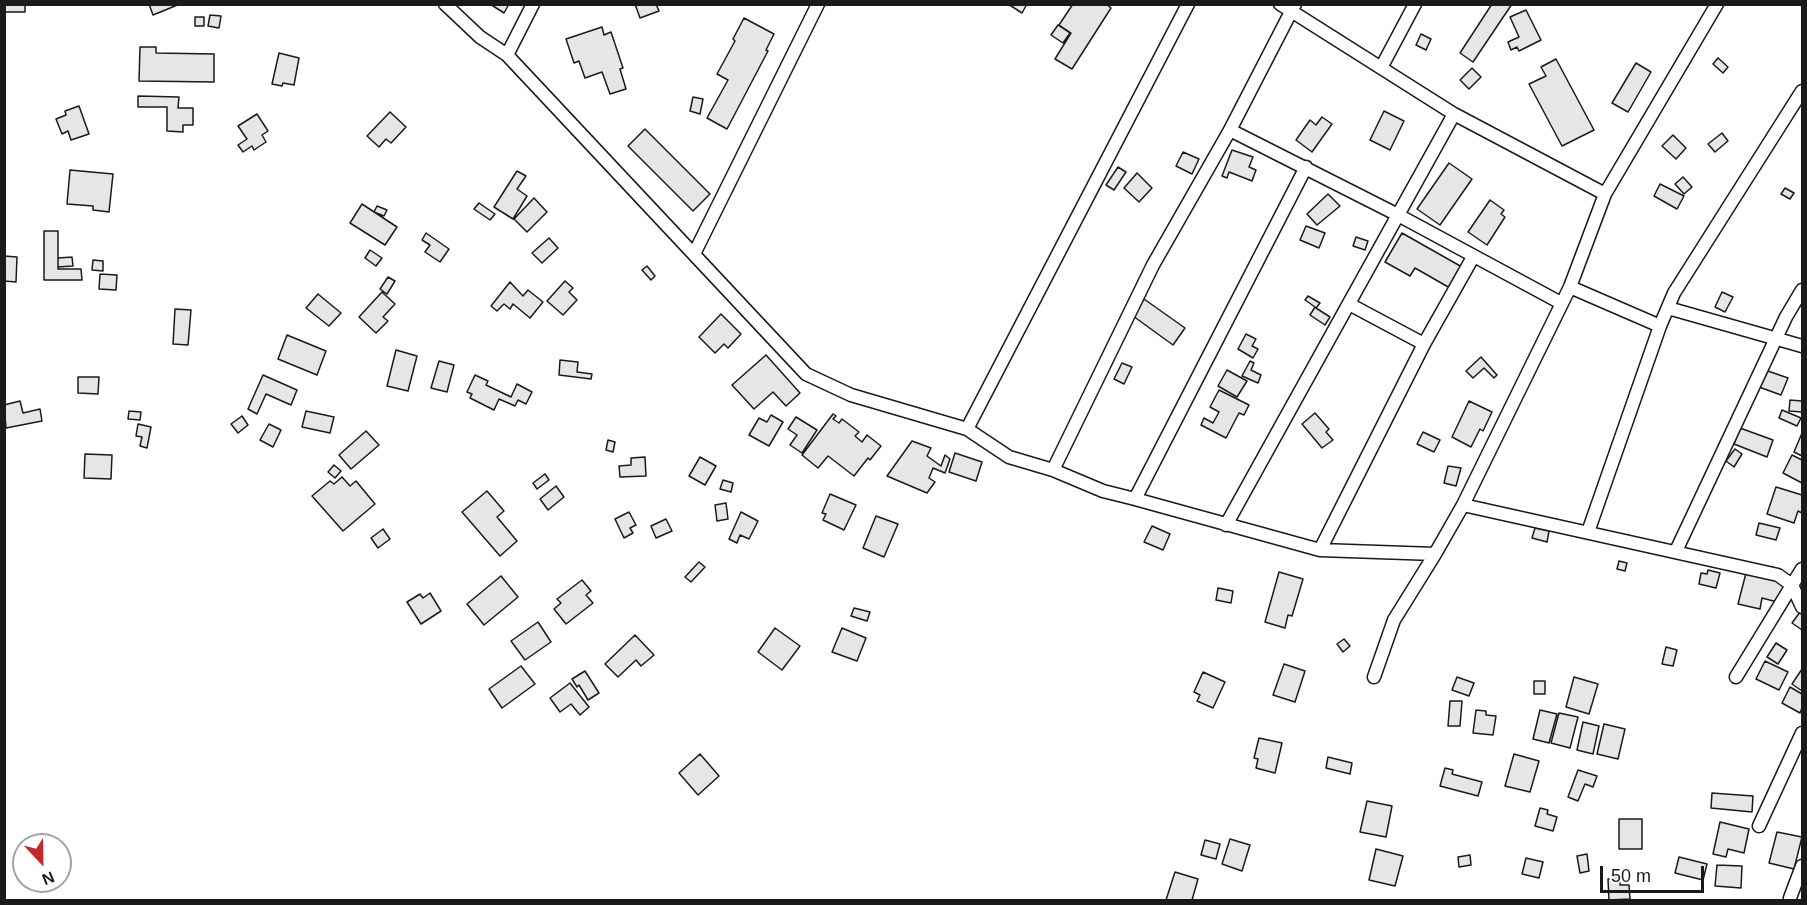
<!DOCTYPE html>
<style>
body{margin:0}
#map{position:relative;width:1807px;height:905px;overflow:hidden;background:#fff;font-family:Arial,sans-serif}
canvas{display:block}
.frame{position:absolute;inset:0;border:6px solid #1a1a1a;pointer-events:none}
.north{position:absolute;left:12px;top:833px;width:60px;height:60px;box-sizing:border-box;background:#fff;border:2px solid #a3a3a3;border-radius:50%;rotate:158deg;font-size:16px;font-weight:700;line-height:24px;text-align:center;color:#1a1a1a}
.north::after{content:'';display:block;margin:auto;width:21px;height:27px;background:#c62828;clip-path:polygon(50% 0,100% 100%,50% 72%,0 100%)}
.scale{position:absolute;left:1600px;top:866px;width:104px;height:27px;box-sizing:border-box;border:3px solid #1a1a1a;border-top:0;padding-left:8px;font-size:18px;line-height:21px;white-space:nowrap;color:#1a1a1a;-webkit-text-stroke:4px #fff;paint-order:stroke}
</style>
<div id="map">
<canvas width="1807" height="905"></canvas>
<div class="frame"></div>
<div class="north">N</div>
<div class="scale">50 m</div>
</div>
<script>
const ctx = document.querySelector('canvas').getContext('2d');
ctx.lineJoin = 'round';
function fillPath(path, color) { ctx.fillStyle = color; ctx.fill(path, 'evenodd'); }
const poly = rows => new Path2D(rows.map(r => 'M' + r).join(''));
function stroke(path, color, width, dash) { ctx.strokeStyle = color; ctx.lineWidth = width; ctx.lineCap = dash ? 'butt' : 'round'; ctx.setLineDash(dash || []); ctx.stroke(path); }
const building = poly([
 [4,4,25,4,25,12,4,12,4,4],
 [149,4,180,4,153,15,149,4],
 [490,4,509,4,504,13,490,4],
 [635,4,656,4,659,11,640,18,635,4],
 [1008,4,1027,4,1022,13,1008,4],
 [1073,4,1106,4,1111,8,1072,69,1055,59,1071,33,1059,25,1073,4],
 [1492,4,1512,4,1473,62,1460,53,1492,4],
 [1526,10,1541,40,1519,51,1517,47,1511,50,1508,42,1519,37,1510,17,1526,10],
 [210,15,221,16,219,28,208,26,210,15],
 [195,17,204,17,204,26,195,26,195,17],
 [744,18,774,34,766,50,768,51,727,129,707,118,728,80,717,74,735,41,733,39,744,18],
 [1058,25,1070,33,1063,43,1051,35,1058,25],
 [602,27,604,35,611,32,623,68,620,69,626,89,610,94,602,72,585,78,579,61,574,63,566,39,602,27],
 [1421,34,1431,39,1426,50,1416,45,1421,34],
 [140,47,156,47,156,53,214,54,214,82,139,81,140,47],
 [279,53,299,58,294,85,283,83,282,86,272,84,279,53],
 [1718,58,1728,67,1723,73,1713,64,1718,58],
 [1556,59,1594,130,1562,146,1529,84,1546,76,1541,67,1556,59],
 [1636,63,1651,72,1628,112,1612,103,1636,63],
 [1472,68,1481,77,1469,89,1460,80,1472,68],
 [138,96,179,97,178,108,193,108,193,125,183,125,183,132,167,131,167,107,138,107,138,96],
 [693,97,703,99,700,114,690,111,693,97],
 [79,106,89,134,71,140,68,131,62,134,56,119,66,115,65,111,79,106],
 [1384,111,1404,121,1390,150,1370,140,1384,111],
 [390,112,406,127,391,143,386,139,379,147,367,136,390,112],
 [257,114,268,131,262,135,266,142,254,150,252,146,243,152,238,145,247,139,238,126,257,114],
 [1322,117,1332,124,1312,152,1296,140,1310,120,1316,125,1322,117],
 [645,129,710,194,693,211,628,146,645,129],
 [1722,133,1728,141,1715,152,1708,144,1722,133],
 [1673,135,1686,148,1676,159,1662,146,1673,135],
 [1232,150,1253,157,1249,167,1256,170,1252,181,1229,172,1227,178,1222,176,1232,150],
 [1183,152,1199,159,1192,174,1176,166,1183,152],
 [1449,163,1472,179,1440,225,1417,209,1449,163],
 [1118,167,1126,172,1114,190,1106,185,1118,167],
 [70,170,113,174,109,212,93,210,93,206,67,204,70,170],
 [517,171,526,176,517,189,527,196,513,219,494,207,517,171],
 [1137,173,1152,188,1139,202,1124,188,1137,173],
 [1683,177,1692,187,1684,194,1675,184,1683,177],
 [1660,184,1684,196,1677,209,1654,196,1660,184],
 [1785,188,1794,193,1790,199,1781,194,1785,188],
 [1328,194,1340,206,1317,225,1307,214,1328,194],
 [534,198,547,212,527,232,514,219,534,198],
 [1490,200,1504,210,1501,214,1505,217,1487,245,1468,232,1490,200],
 [479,203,495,214,490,220,474,209,479,203],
 [362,204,397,227,385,245,350,223,362,204],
 [377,206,387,210,384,216,374,212,377,206],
 [1306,226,1325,233,1319,248,1300,240,1306,226],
 [44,231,58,231,58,269,81,269,82,280,44,280,44,231],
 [426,233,449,249,440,262,425,252,430,245,422,240,426,233],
 [1402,233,1462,267,1450,288,1415,268,1410,276,1385,262,1402,233],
 [1356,237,1368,241,1365,250,1353,246,1356,237],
 [549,238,558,248,542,263,532,253,549,238],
 [370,250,382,258,376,266,365,258,370,250],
 [4,256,17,257,16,282,4,281,4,256],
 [72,257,73,266,58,267,58,258,72,257],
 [93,260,103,261,103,271,92,270,93,260],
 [647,266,655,276,651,280,642,270,647,266],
 [100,274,117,275,116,290,99,289,100,274],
 [388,277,395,281,387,294,380,289,388,277],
 [565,281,573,288,569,292,577,300,563,315,547,301,565,281],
 [510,282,523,296,528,290,543,302,530,318,513,304,510,309,504,304,497,311,491,306,510,282],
 [382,292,395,304,383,317,388,321,376,333,359,317,382,292],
 [1722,292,1733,297,1725,312,1715,307,1722,292],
 [318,294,341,313,329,326,306,308,318,294],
 [1308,296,1320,303,1316,308,1330,317,1325,325,1310,315,1315,307,1305,300,1308,296],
 [1144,299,1185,328,1173,345,1133,316,1144,299],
 [175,309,191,310,188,345,173,344,175,309],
 [721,314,741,334,728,348,724,344,715,353,699,337,721,314],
 [1246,334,1256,339,1252,346,1258,349,1253,358,1238,349,1246,334],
 [287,335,326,351,317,375,278,359,287,335],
 [396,350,417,356,408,391,387,386,396,350],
 [766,355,800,393,786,406,773,392,754,409,732,385,766,355],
 [1481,357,1497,375,1494,378,1484,368,1473,378,1466,371,1481,357],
 [560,360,578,362,577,372,592,374,591,379,559,375,560,360],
 [439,361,454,365,447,392,431,388,439,361],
 [1250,361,1254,363,1251,370,1261,375,1258,383,1242,376,1250,361],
 [1122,363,1132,367,1124,384,1114,379,1122,363],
 [1227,370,1247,381,1237,397,1218,386,1227,370],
 [1765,370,1788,378,1781,395,1759,387,1765,370],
 [263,375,297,390,291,405,266,394,257,414,248,409,263,375],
 [475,375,488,381,486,385,511,397,517,384,532,392,526,404,518,400,515,406,499,399,494,410,470,398,472,394,467,392,475,375],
 [78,377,99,377,98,394,78,393,78,377],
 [1219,390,1249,405,1244,415,1239,413,1226,438,1201,425,1204,418,1213,423,1219,412,1210,407,1219,390],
 [1790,400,1802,401,1802,412,1789,411,1790,400],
 [20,401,23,413,40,409,42,421,6,428,4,405,20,401],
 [1469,401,1492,412,1483,431,1480,429,1471,447,1452,437,1469,401],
 [1782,410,1801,418,1797,426,1779,418,1782,410],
 [129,411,141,412,140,420,128,419,129,411],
 [306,411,334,417,330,433,302,427,306,411],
 [1315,413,1329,429,1326,432,1333,440,1322,448,1302,424,1315,413],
 [833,414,836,416,833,419,839,423,842,419,859,432,855,436,862,442,867,435,881,446,870,460,868,458,854,476,828,456,818,468,802,455,833,414],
 [771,415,783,422,769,446,749,435,759,418,767,422,771,415],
 [242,416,248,425,238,433,231,424,242,416],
 [796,417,817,430,802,453,790,445,797,435,788,429,796,417],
 [138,424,151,427,147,448,140,446,142,437,136,436,138,424],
 [269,424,281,430,273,447,260,440,269,424],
 [1740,428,1773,440,1767,457,1734,444,1740,428],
 [366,431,379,445,351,469,339,455,366,431],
 [1423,432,1440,440,1434,452,1417,444,1423,432],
 [1802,433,1802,456,1794,452,1802,433],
 [608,440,615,442,613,452,606,450,608,440],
 [912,441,931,448,927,456,941,466,945,455,950,459,945,473,933,468,929,478,935,482,927,493,887,476,912,441],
 [1735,449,1742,454,1734,467,1726,461,1735,449],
 [955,453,982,462,976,481,949,472,955,453],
 [85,454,112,455,111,479,84,478,85,454],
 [1792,455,1802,460,1802,483,1783,473,1792,455],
 [645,457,646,476,620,477,619,466,631,465,631,458,645,457],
 [700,457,716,466,705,485,689,476,700,457],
 [334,465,341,471,335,478,328,472,334,465],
 [1448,466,1461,468,1456,486,1444,483,1448,466],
 [545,474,549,480,537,489,533,483,545,474],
 [342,477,350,486,356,481,375,504,343,531,312,496,330,481,334,484,342,477],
 [723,480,733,483,731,492,720,489,723,480],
 [556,486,564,497,548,510,540,499,556,486],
 [1776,487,1802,495,1802,513,1798,511,1794,523,1767,514,1776,487],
 [487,491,504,511,497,517,517,541,500,556,462,512,487,491],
 [830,494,856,505,844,530,823,520,826,514,822,513,830,494],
 [726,503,728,519,717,521,715,505,726,503],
 [629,512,636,525,630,528,633,533,624,538,615,519,629,512],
 [741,512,758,521,749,539,740,535,737,543,729,539,741,512],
 [876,516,898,524,884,557,863,548,876,516],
 [666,519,672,531,656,538,651,526,666,519],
 [1759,523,1780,528,1776,540,1756,535,1759,523],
 [1152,526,1170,534,1163,550,1144,542,1152,526],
 [1535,528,1549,531,1547,542,1532,538,1535,528],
 [383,529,390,539,378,548,371,538,383,529],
 [1619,561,1627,563,1625,571,1617,569,1619,561],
 [699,562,705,567,691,582,685,577,699,562],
 [1708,570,1720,573,1716,588,1699,584,1701,573,1707,574,1708,570],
 [1279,572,1303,579,1292,616,1288,615,1285,628,1265,622,1279,572],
 [1746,573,1786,583,1781,603,1762,598,1760,609,1738,604,1746,573],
 [501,576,518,597,484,625,467,604,501,576],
 [582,580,591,591,586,595,593,603,566,624,554,609,561,603,557,599,582,580],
 [1218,588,1233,591,1231,603,1216,600,1218,588],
 [430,593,441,611,421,624,407,602,420,594,423,598,430,593],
 [854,608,870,612,867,621,851,616,854,608],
 [1800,612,1802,614,1802,630,1792,623,1800,612],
 [538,622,551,642,525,660,511,641,538,622],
 [775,628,800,646,782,670,758,652,775,628],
 [842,628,866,638,857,661,832,652,842,628],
 [635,635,654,655,641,666,636,660,618,677,605,664,635,635],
 [1344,639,1350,646,1343,652,1337,644,1344,639],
 [1776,643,1787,650,1778,664,1767,657,1776,643],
 [1666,647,1677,650,1673,666,1662,664,1666,647],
 [1765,661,1788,672,1779,690,1756,679,1765,661],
 [1284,664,1305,671,1295,702,1273,695,1284,664],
 [521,666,535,684,502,708,489,689,521,666],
 [1802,669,1802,691,1792,684,1802,669],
 [585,671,599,693,588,700,579,685,577,687,572,679,585,671],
 [1203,672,1225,682,1213,708,1197,701,1200,695,1194,692,1203,672],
 [1457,677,1474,683,1469,696,1452,690,1457,677],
 [1574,677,1598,684,1589,714,1566,707,1574,677],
 [1534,681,1545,681,1545,694,1534,694,1534,681],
 [570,683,589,707,580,715,571,704,560,712,550,698,570,683],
 [1790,687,1802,694,1802,708,1800,713,1782,703,1790,687],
 [1450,701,1462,701,1460,726,1448,726,1450,701],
 [1476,710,1486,711,1486,715,1496,716,1493,735,1473,733,1476,710],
 [1540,710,1557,714,1549,743,1533,739,1540,710],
 [1559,713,1578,717,1570,748,1551,743,1559,713],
 [1583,722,1599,726,1593,754,1577,750,1583,722],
 [1604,724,1625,729,1618,759,1597,754,1604,724],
 [1259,738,1282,743,1275,773,1256,768,1258,759,1254,758,1259,738],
 [700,754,719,776,698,795,679,773,700,754],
 [1514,754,1539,761,1530,792,1505,786,1514,754],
 [1328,757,1352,763,1350,774,1326,768,1328,757],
 [1445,768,1453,770,1452,774,1482,782,1478,796,1440,786,1445,768],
 [1578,770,1597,776,1593,787,1585,784,1578,801,1568,797,1578,770],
 [1712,793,1753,796,1752,812,1711,808,1712,793],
 [1367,801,1392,806,1386,837,1360,832,1367,801],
 [1540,808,1548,810,1547,814,1557,817,1553,831,1535,826,1540,808],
 [1619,819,1642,819,1642,849,1619,849,1619,819],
 [1720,822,1749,829,1744,853,1728,849,1726,857,1713,854,1720,822],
 [1777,832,1802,837,1794,869,1769,863,1777,832],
 [1230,839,1250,845,1242,871,1222,864,1230,839],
 [1205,840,1220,844,1216,859,1201,855,1205,840],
 [1376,849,1403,856,1395,886,1369,880,1376,849],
 [1587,854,1589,871,1580,873,1577,856,1587,854],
 [1470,855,1471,865,1459,867,1458,857,1470,855],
 [1679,857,1707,864,1703,880,1675,873,1679,857],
 [1526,858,1543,862,1539,878,1522,874,1526,858],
 [1717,865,1742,866,1741,888,1715,886,1717,865],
 [1175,872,1198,879,1192,900,1166,900,1175,872],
 [1620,878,1620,885,1629,885,1630,899,1609,900,1608,879,1620,878]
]);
fillPath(building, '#e6e6e6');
stroke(building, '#1a1a1a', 1.5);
const street = poly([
 [445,4,480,37,507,55],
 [533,4,507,55,806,374,851,395,967,429,1009,457,1053,470,1103,491,1135,499,1320,550,1435,554],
 [1280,4,1454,114,1605,194],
 [1381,68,1415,4],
 [1230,130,1398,215,1561,303],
 [694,254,818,4],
 [1570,287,1660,326],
 [1349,304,1424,344],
 [1668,308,1802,346],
 [967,429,1188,4],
 [1053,470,1153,265,1230,130,1295,4],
 [1135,499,1306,167],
 [1463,505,1778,575,1792,585,1802,607],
 [1226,525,1454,114],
 [1588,532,1660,326,1674,293,1802,91],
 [1320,550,1424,344,1473,257],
 [1676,551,1786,317,1802,290],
 [1374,677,1394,620,1435,554,1463,505,1570,287,1605,194,1717,4],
 [1736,677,1802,569],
 [1759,826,1802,733],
 [1790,898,1802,866]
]);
stroke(street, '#1a1a1a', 15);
stroke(street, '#fff', 12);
</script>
